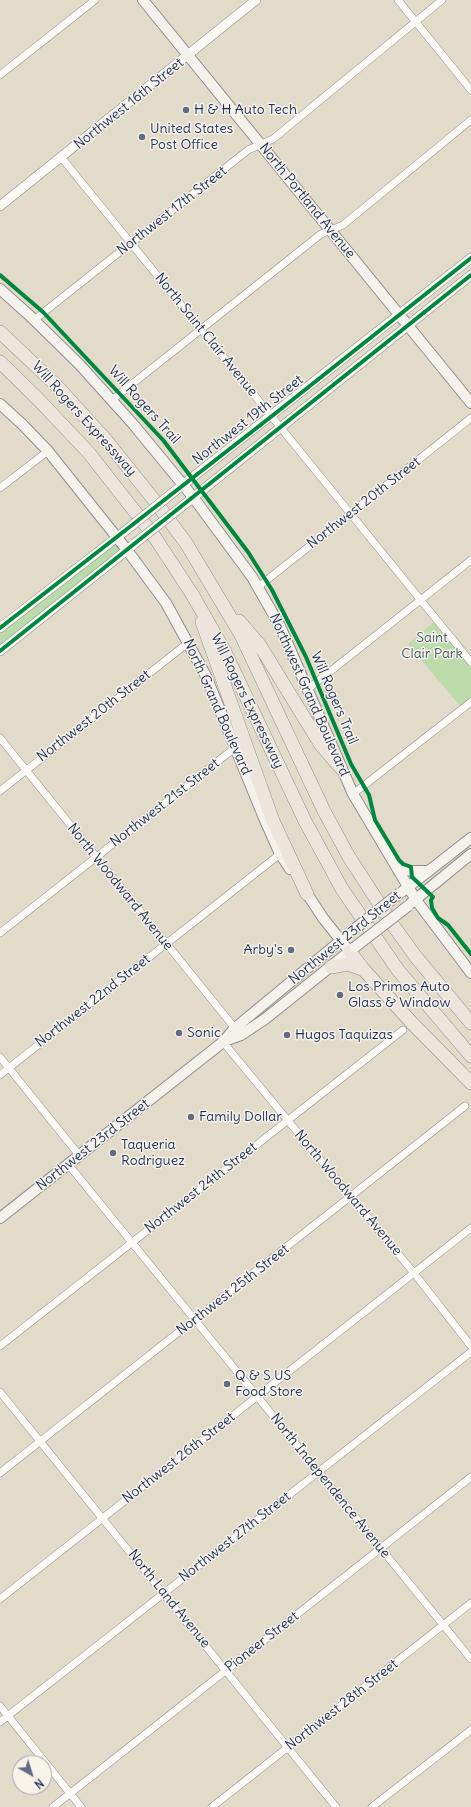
<!DOCTYPE html>
<style>
body{margin:0}
#map{position:relative;width:471px;height:1807px;overflow:hidden;background:#e2dbca;font-family:Delius,sans-serif}
canvas{display:block}
.north{position:absolute;left:12px;top:1755px;width:40px;height:40px;box-sizing:border-box;background:#f7f3e8;border:1px solid #9fa5b1;border-radius:50%;rotate:141deg;font-size:11px;font-weight:700;line-height:16px;text-align:center;color:#1b2f5e}
.north::after{content:'';display:block;margin:auto;width:14px;height:18px;background:#616b84;clip-path:polygon(50% 0,100% 100%,50% 72%,0 100%)}
</style>
<div id="map">
<canvas width="471" height="1807"></canvas>
<div class="north">N</div>
</div>
<script>
const ctx = document.querySelector('canvas').getContext('2d');
ctx.lineJoin = 'round';
function fillPath(path, color) { ctx.fillStyle = color; ctx.fill(path, 'evenodd'); }
const poly = rows => new Path2D(rows.map(r => 'M' + r).join(''));
function stroke(path, color, width, dash) { ctx.strokeStyle = color; ctx.lineWidth = width; ctx.lineCap = dash ? 'butt' : 'round'; ctx.setLineDash(dash || []); ctx.stroke(path); }
function label(font, color, halo, rows, align = 'center') {
  ctx.font = font + ' Delius,sans-serif'; ctx.lineWidth = 3; ctx.setLineDash([]); ctx.textBaseline = 'middle'; ctx.strokeStyle = halo; ctx.fillStyle = color; for (const [text, x, y, turn = 0] of rows) {
    ctx.save(); ctx.translate(x, y); ctx.rotate((+turn || 0) * Math.PI / 180); ctx.textAlign = isNaN(turn) ? turn : align; if (halo) ctx.strokeText(text, 0, 0); ctx.fillText(text, 0, 0); ctx.restore();
  }
}
fillPath(poly([
 [115,544,120,550,0,646,0,632],
 [434,622,471,668,471,697,460,706,408,644]
]), '#bcdbaa');
const minor = poly([
 [398,0,471,90],
 [0,75,95,0],
 [61,157,471,662],
 [34,320,248,150,273,139,442,0],
 [112,400,321,234,343,225,471,120],
 [0,488,48,451],
 [258,587,471,418],
 [308,689,471,560],
 [0,738,238,1032],
 [0,791,189,642],
 [353,794,471,702],
 [0,933,236,747],
 [223,1042,414,1273,471,1346],
 [0,1057,79,1155],
 [0,1075,280,854],
 [68,1164,471,1659],
 [0,1346,403,1030],
 [0,1392,336,1807],
 [0,1473,465,1106],
 [0,1599,471,1228],
 [0,1706,81,1807],
 [0,1722,471,1352],
 [53,1807,471,1477],
 [212,1807,471,1603],
 [372,1807,471,1730]
]);
const tertiary = poly([
 [0,206,256,0],
 [175,491,471,258],
 [185,504,471,275],
 [0,628,125,531],
 [0,651,132,546]
]);
const secondary = poly([
 [143,0,471,403],
 [0,289,29,315,80,365,133,424,193,497,252,577,280,626,353,794,416,900,471,973],
 [0,404,22,424,48,451,127,550,166,603,206,676,264,818,280,854,290,869],
 [398,868,411,871,429,871],
 [304,889,323,918,350,952],
 [403,891,471,838],
 [411,903,471,854],
 [224,1041,241,1035,265,1019,355,947],
 [0,1218,223,1042,235,1028,345,937]
]);
const motorway = poly([
 [0,332,54,383,106,440,154,500,186,543,241,635,324,811,349,857,395,928,416,957,471,1023],
 [0,362,38,399,89,453,154,536,192,594,224,650,305,821,342,889,398,970,471,1056],
 [239,621,259,644,321,745,340,767],
 [202,622,273,821,307,894],
 [350,952,364,970,411,1022,471,1083],
 [331,967,348,964,364,970]
]);
stroke(minor, '#8f8f8e', 8);
stroke(tertiary, '#8f8f8e', 10);
stroke(secondary, '#8f8f8e', 12);
stroke(motorway, '#8f8f8e', 14);
stroke(minor, '#fbfaf7', 7);
stroke(tertiary, '#fbfaf7', 9);
stroke(secondary, '#f5f1ed', 10);
stroke(motorway, '#ede4dc', 13);
const tertiaryBridge = poly([
 [125,531,175,491],
 [134,544,185,504]
]);
const secondaryBridge = poly([
 [347,935,400,893],
 [355,947,408,906]
]);
stroke(tertiaryBridge, '#8f8f8e', 10, []);
stroke(secondaryBridge, '#8f8f8e', 12, []);
stroke(tertiaryBridge, '#fbfaf7', 9);
stroke(secondaryBridge, '#f5f1ed', 10);
stroke(poly([
 [0,275,43,312,163,440,248,552,272,590,306,657,351,764,369,795,375,820,399,860,403,864,411,867,412,877,433,897,431,900,432,908,438,918,448,925,471,954],
 [0,628,272,416,471,258],
 [0,651,471,275]
]), '#00873e', 4);
for (const [x, y, r, color] of [
 [186,110,4,"#616b84"],
 [142,137,4,"#616b84"],
 [291,950,4,"#616b84"],
 [340,995,4,"#616b84"],
 [179,1033,4,"#616b84"],
 [287,1035,4,"#616b84"],
 [191,1117,4,"#616b84"],
 [113,1153,4,"#616b84"],
 [227,1384,4,"#616b84"]
]) { const dot = new Path2D(); dot.arc(x, y, r, 0, 2 * Math.PI); ctx.fillStyle = color; ctx.fill(dot); stroke(dot, '#f7f3e8', 1.5); }
label('14px', '#1b2f5e', '#f7f3e8', [
 ["Northwest 16th Street",129,104,-39],
 ["North Portland Avenue",307,201,51],
 ["Northwest 17th Street",172,211,-38],
 ["North Saint Clair Avenue",206,335,51],
 ["Will Rogers Trail",144,405,48],
 ["Will Rogers Expressway",84,419,48],
 ["Northwest 19th Street",248,420,-38],
 ["Northwest 20th Street",364,503,-38],
 ["Northwest Grand Boulevard",309,695,66],
 ["Will Rogers Trail",334,698,67],
 ["Will Rogers Expressway",247,701,64],
 ["North Grand Boulevard",217,707,66],
 ["Northwest 20th Street",94,716,-38],
 ["Northwest 21st Street",165,803,-38],
 ["North Woodward Avenue",120,887,51],
 ["Northwest 23rd Street",345,938,-39],
 ["Northwest 22nd Street",93,1001,-38],
 ["Northwest 23rd Street",93,1145,-38],
 ["Northwest 24th Street",201,1188,-38],
 ["North Woodward Avenue",348,1193,50],
 ["Northwest 25th Street",233,1290,-38],
 ["Northwest 26th Street",179,1458,-38],
 ["North Independence Avenue",330,1486,51],
 ["Northwest 27th Street",235,1537,-38],
 ["North Land Avenue",169,1599,51],
 ["Pioneer Street",262,1642,-38],
 ["Northwest 28th Street",342,1705,-38]
]);
label('14px', '#1b2f5e', '#f7f3e8', [
 ["H & H Auto Tech",194,110],
 ["United States",150,129],
 ["Post Office",150,145],
 ["Arby's",283,950,"right"],
 ["Los Primos Auto",348,987],
 ["Glass & Window",348,1003],
 ["Sonic",187,1033],
 ["Hugos Taquizas",295,1035],
 ["Family Dollar",199,1117],
 ["Taqueria",121,1145],
 ["Rodriguez",121,1161],
 ["Q & S US",235,1376],
 ["Food Store",235,1392]
], 'left');
label('14px', '#3c5a6a', '#f7f3e8', [
 ["Saint",432,638],
 ["Clair Park",432,654]
]);
</script>
